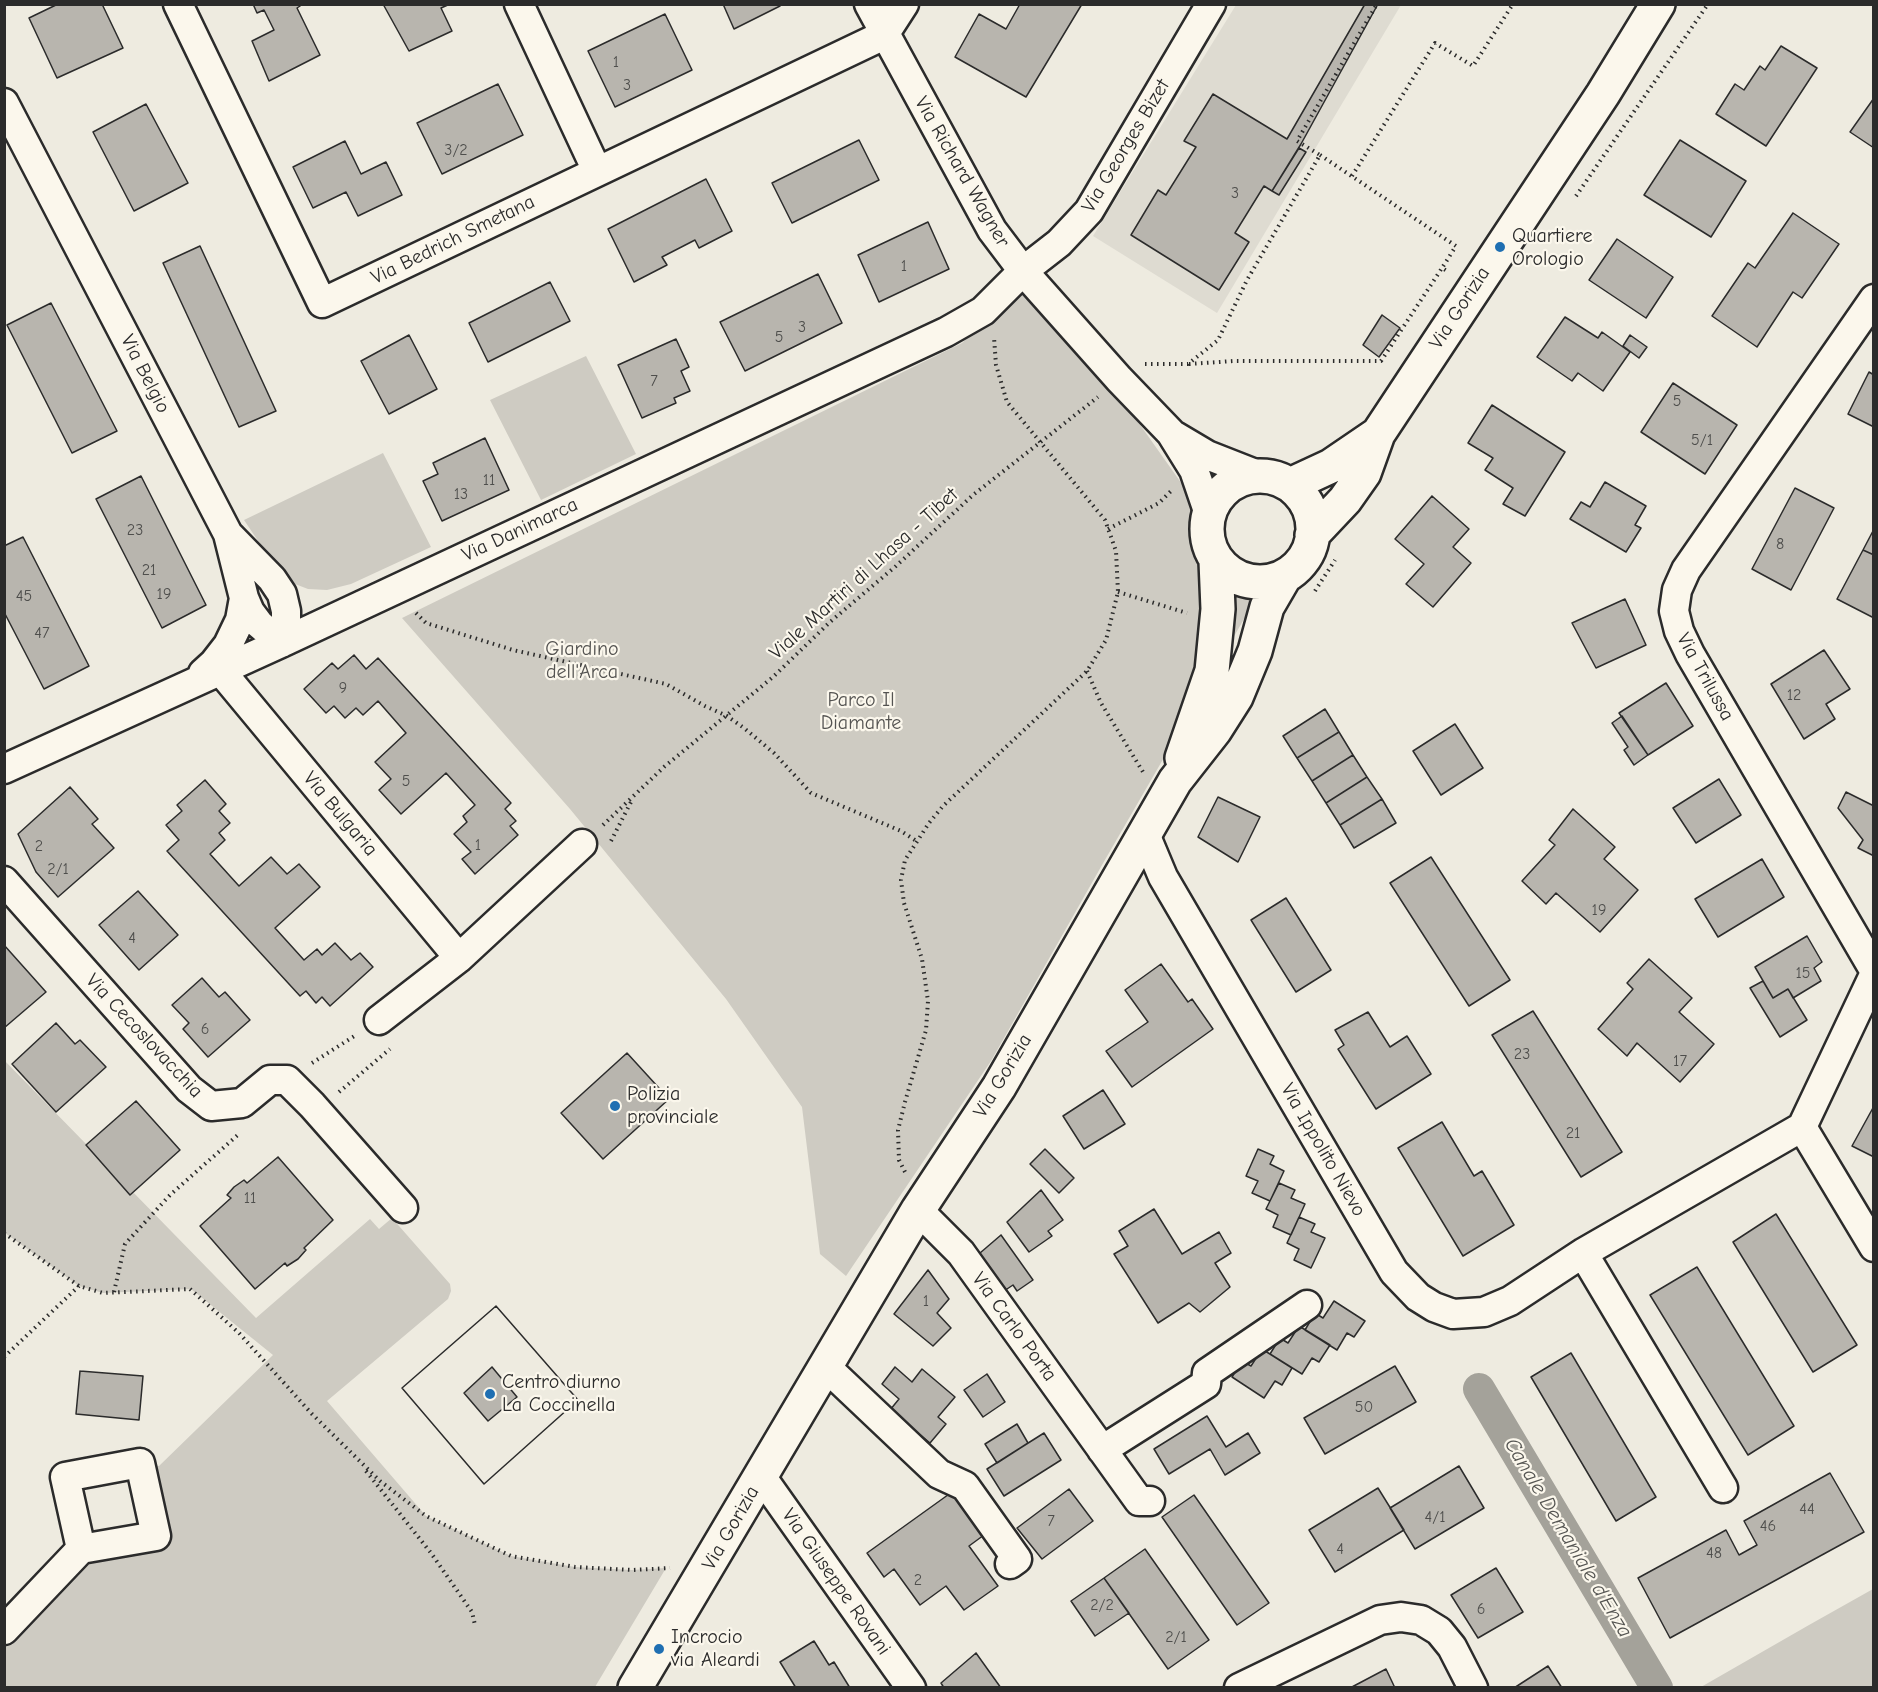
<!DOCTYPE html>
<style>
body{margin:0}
#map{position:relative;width:1878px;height:1692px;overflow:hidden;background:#eeebe0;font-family:"Comic Neue",sans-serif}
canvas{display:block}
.frame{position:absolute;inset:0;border:6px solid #2b2b2b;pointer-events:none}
</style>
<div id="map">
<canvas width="1878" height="1692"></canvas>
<div class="frame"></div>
</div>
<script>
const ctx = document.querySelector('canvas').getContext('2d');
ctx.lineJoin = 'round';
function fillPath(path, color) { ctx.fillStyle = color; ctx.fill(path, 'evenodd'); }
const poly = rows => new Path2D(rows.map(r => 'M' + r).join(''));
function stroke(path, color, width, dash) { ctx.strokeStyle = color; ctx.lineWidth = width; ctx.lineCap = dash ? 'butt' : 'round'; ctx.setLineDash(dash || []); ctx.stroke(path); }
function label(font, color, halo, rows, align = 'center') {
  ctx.font = font + ' "Comic Neue",sans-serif'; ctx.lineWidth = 4.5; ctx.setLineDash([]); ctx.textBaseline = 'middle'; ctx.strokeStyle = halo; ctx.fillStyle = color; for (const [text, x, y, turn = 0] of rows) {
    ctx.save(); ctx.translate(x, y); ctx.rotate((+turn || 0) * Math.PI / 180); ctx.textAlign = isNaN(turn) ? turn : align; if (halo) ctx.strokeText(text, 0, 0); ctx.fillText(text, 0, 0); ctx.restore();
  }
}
fillPath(poly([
 [1236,5,1401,5,1217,313,1093,236]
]), '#dedbd1');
fillPath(poly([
 [1023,287,1107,378,1259,593,1102,865,991,1061,846,1276,820,1254,802,1107,726,999,570,809,402,618,962,343],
 [586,356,636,454,541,500,490,400],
 [383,453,431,547,351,584,327,590,308,589,295,584,279,572,244,520],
 [4,1060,256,1318,370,1219,379,1229,392,1218,450,1284,451,1291,448,1299,327,1401,426,1516,511,1556,575,1567,632,1570,666,1568,595,1687,5,1687,5,1630,81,1549,156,1535,140,1463,159,1466,273,1355,191,1289,103,1293,79,1286,5,1233],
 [1873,1589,1873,1687,1701,1687,1809,1625]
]), '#cecbc2');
stroke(poly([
 [1479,1389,1657,1688]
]), '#a4a29a', 32);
const building = poly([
 [58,4,102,4,123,48,57,78,29,18,58,4],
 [253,4,303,4,297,8,320,55,269,81,252,41,274,30,264,10,257,13,253,4],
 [383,4,450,4,441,8,452,31,409,51,383,4],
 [723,4,780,4,780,6,734,29,723,4],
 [1020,4,1082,4,1026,97,955,57,979,14,1006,29,1020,4],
 [1365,4,1378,4,1301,144,1272,191,1264,186,1235,233,1249,242,1219,290,1131,235,1158,190,1166,195,1196,147,1184,141,1213,94,1287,139,1365,4],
 [665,14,692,70,615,107,588,51,665,14],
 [1781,46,1817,68,1766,146,1716,114,1735,84,1744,90,1760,66,1765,70,1781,46],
 [498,84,523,135,442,174,417,123,498,84],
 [1874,98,1874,148,1850,132,1874,98],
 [146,104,188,183,134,211,93,132,146,104],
 [859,140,879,180,792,223,772,183,859,140],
 [1680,140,1746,181,1711,237,1644,195,1680,140],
 [345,141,361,174,386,162,402,195,358,216,346,192,313,208,293,167,345,141],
 [1299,148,1306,152,1279,195,1272,191,1299,148],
 [706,179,732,231,699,248,695,240,662,257,667,265,634,282,608,229,706,179],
 [1793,213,1839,244,1802,298,1793,292,1757,347,1712,316,1748,263,1755,268,1793,213],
 [928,222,949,269,879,302,858,255,928,222],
 [1617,239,1673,277,1646,318,1589,280,1617,239],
 [200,246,276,411,239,427,163,263,200,246],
 [818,274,842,323,745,371,720,322,818,274],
 [550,282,570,321,488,362,469,323,550,282],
 [51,303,117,431,72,453,7,325,51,303],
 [1382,315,1400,328,1379,357,1363,345,1382,315],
 [1565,317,1598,338,1602,332,1630,352,1603,391,1578,373,1572,381,1537,357,1565,317],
 [409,335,437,389,389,414,361,361,409,335],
 [1630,335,1647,347,1639,358,1623,346,1630,335],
 [676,339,689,367,681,371,690,391,674,398,676,403,642,418,618,365,676,339],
 [1869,372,1874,375,1874,427,1848,414,1869,372],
 [1673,383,1737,425,1705,474,1641,432,1673,383],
 [1492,405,1565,452,1525,516,1503,504,1513,488,1485,470,1493,458,1468,443,1492,405],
 [485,438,509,490,442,521,423,481,438,474,433,463,485,438],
 [141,476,206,605,162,628,96,499,141,476],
 [1605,482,1646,506,1635,525,1641,528,1626,552,1570,519,1581,502,1590,507,1605,482],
 [1795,488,1834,508,1791,590,1752,569,1795,488],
 [1432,496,1469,529,1453,547,1471,563,1433,607,1406,584,1424,564,1395,539,1432,496],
 [1874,529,1874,555,1863,550,1874,529],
 [23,537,89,666,44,689,4,612,4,546,23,537],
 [1863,550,1874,555,1874,618,1837,599,1863,550],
 [1625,599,1646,645,1596,668,1572,623,1625,599],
 [1824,650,1850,689,1826,704,1835,719,1804,739,1771,684,1824,650],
 [354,655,366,669,378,658,511,803,505,809,516,821,510,826,518,835,475,874,462,859,471,852,454,834,467,822,463,816,475,805,446,773,401,814,379,790,391,779,375,762,406,733,378,701,363,715,356,708,345,718,334,706,326,713,304,689,332,663,338,669,354,655],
 [1666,683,1693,726,1648,755,1619,713,1666,683],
 [1325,709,1339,732,1297,758,1283,736,1325,709],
 [1622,716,1648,755,1634,765,1624,750,1628,747,1612,723,1622,716],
 [1455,724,1483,768,1441,795,1413,751,1455,724],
 [1339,732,1353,755,1312,781,1297,758,1339,732],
 [1353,755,1367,777,1326,803,1312,781,1353,755],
 [1367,777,1382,799,1340,825,1326,803,1367,777],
 [1719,779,1741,815,1696,843,1673,808,1719,779],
 [205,780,226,804,219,811,230,823,219,833,225,840,210,854,239,886,271,857,287,874,299,864,320,887,275,928,304,960,317,949,322,955,335,943,351,960,360,953,373,967,330,1006,322,997,316,1003,306,991,300,996,167,851,179,840,166,825,182,811,177,805,205,780],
 [70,787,98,819,92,824,114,848,58,897,36,872,18,834,70,787],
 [1846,792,1874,806,1874,856,1858,848,1863,840,1838,808,1846,792],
 [1218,797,1260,817,1238,862,1198,837,1218,797],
 [1382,799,1396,823,1354,848,1340,825,1382,799],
 [1573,809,1615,847,1604,859,1638,890,1600,932,1556,893,1546,904,1522,881,1555,845,1549,840,1573,809],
 [1431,857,1510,980,1469,1006,1390,883,1431,857],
 [1762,859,1784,897,1718,937,1695,899,1762,859],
 [138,891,178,935,139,970,99,925,138,891],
 [1286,898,1331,970,1296,992,1251,920,1286,898],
 [1807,936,1822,962,1814,968,1821,981,1793,998,1788,989,1773,998,1755,967,1807,936],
 [4,945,46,992,4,1028,4,945],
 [1649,959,1692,998,1679,1012,1714,1044,1680,1082,1637,1043,1627,1056,1598,1029,1633,989,1627,983,1649,959],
 [1161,964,1188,1002,1192,999,1213,1029,1132,1087,1106,1051,1148,1022,1125,990,1161,964],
 [202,978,219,997,225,992,250,1020,208,1057,183,1029,189,1023,172,1005,202,978],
 [1763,981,1773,998,1788,989,1807,1020,1780,1037,1750,988,1763,981],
 [1533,1011,1622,1152,1581,1177,1492,1035,1533,1011],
 [1368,1012,1390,1047,1407,1036,1431,1074,1376,1109,1338,1049,1344,1045,1335,1030,1368,1012],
 [56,1023,75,1044,80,1040,106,1067,56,1112,12,1064,56,1023],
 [627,1053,669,1099,603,1159,561,1113,627,1053],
 [1103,1090,1125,1124,1084,1149,1063,1116,1103,1090],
 [136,1101,180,1150,130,1195,86,1145,136,1101],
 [1874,1106,1874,1157,1852,1146,1874,1106],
 [1442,1122,1474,1176,1482,1171,1514,1225,1463,1256,1398,1148,1442,1122],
 [1045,1149,1074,1178,1059,1193,1030,1164,1045,1149],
 [1258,1149,1274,1156,1270,1164,1284,1171,1270,1201,1252,1193,1258,1181,1246,1176,1258,1149],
 [278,1157,333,1220,304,1248,306,1250,298,1259,287,1266,285,1263,255,1289,200,1226,231,1198,227,1195,234,1187,244,1180,247,1183,278,1157],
 [1279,1183,1295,1190,1291,1198,1305,1204,1291,1235,1273,1227,1278,1215,1266,1209,1279,1183],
 [1041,1190,1063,1220,1048,1231,1052,1236,1029,1252,1007,1222,1041,1190],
 [1154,1209,1182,1254,1219,1232,1231,1253,1215,1263,1230,1287,1200,1312,1189,1303,1158,1323,1114,1254,1128,1246,1119,1231,1154,1209],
 [1776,1214,1857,1345,1813,1372,1733,1242,1776,1214],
 [1299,1217,1315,1224,1311,1232,1325,1238,1311,1268,1294,1260,1299,1249,1287,1243,1299,1217],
 [1001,1235,1033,1280,1017,1291,1013,1285,998,1295,973,1259,1001,1235],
 [1697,1267,1794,1426,1748,1455,1650,1295,1697,1267],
 [928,1270,949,1299,937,1313,951,1328,933,1346,894,1314,928,1270],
 [1334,1301,1365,1321,1354,1337,1347,1333,1337,1350,1305,1330,1315,1313,1323,1318,1334,1301],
 [496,1306,578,1400,484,1484,402,1388,496,1306],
 [492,1367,517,1397,488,1421,464,1393,492,1367],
 [496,1306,578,1400,484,1484,402,1388,496,1306],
 [1299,1326,1330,1345,1319,1362,1312,1358,1302,1374,1270,1354,1280,1338,1288,1343,1299,1326],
 [1262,1349,1292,1368,1282,1385,1275,1381,1264,1398,1232,1377,1242,1361,1251,1366,1262,1349],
 [1571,1353,1656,1497,1616,1521,1531,1377,1571,1353],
 [1395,1366,1416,1402,1325,1454,1304,1418,1395,1366],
 [895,1367,912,1382,922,1369,955,1397,938,1417,946,1424,930,1443,890,1410,899,1399,882,1384,895,1367],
 [80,1371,143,1376,139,1420,76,1414,80,1371],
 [987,1374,1005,1402,983,1417,964,1390,987,1374],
 [1207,1416,1226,1447,1248,1433,1260,1453,1225,1475,1210,1449,1169,1474,1154,1449,1207,1416],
 [1017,1424,1028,1443,997,1463,985,1444,1017,1424],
 [1044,1433,1061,1460,1004,1496,987,1469,1044,1433],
 [1459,1466,1484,1508,1415,1549,1390,1508,1459,1466],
 [1830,1473,1864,1532,1670,1638,1638,1578,1726,1530,1739,1555,1757,1545,1744,1521,1830,1473],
 [1378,1488,1404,1530,1335,1572,1309,1530,1378,1488],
 [1069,1489,1093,1521,1042,1559,1017,1528,1069,1489],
 [952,1492,984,1535,969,1546,998,1586,964,1610,946,1586,920,1605,894,1569,884,1577,867,1553,952,1492],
 [1194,1495,1269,1603,1237,1625,1162,1517,1194,1495],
 [1145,1549,1209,1640,1168,1669,1104,1578,1145,1549],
 [1496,1568,1523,1612,1478,1638,1451,1595,1496,1568],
 [1104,1578,1129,1613,1095,1636,1071,1601,1104,1578],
 [814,1641,829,1665,834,1662,850,1688,796,1688,780,1662,814,1641],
 [976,1653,1001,1688,944,1688,941,1683,976,1653],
 [1548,1666,1562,1688,1514,1688,1548,1666],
 [1386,1669,1395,1688,1350,1688,1386,1669]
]);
fillPath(building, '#b8b5ae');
stroke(building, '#2b2b2b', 1.5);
const minor = poly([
 [178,4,322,303,884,35,904,4],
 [519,4,597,171],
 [869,4,992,230,1023,271,1119,379,1171,433,1194,470,1209,514],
 [4,103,228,534,244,598,250,612,259,624,281,643,286,628,286,611,282,594,272,579,228,534],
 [1874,299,1686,570,1677,590,1674,611,1679,631,1690,654,1874,970],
 [1175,436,1207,455,1258,475],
 [220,670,459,958,379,1020],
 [203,673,214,663,228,645,240,620,244,598],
 [4,769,281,643,946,332,983,311,1023,271,1059,243,1089,211,1211,4],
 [1145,834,1163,877,1394,1272,1418,1297,1434,1307,1453,1314,1484,1312,1510,1301,1583,1253,1802,1127,1874,975],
 [4,881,189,1089,211,1106,242,1103,270,1080,287,1080,312,1105,403,1208],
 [459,958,582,844],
 [1802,1127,1874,1247],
 [918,1210,961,1253,1139,1501,1150,1501],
 [1583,1253,1723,1488],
 [826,1367,939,1474,965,1486,1017,1559,1010,1564],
 [1102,1450,1206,1384,1207,1373,1307,1305],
 [761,1476,911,1688],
 [4,1630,81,1549,156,1536,140,1463,65,1477,81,1549],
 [1239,1688,1380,1620,1401,1617,1421,1620,1439,1631,1452,1647,1473,1688]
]);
const major = poly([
 '1207 529a53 53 0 1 1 106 0a53 53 0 1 1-106 0Z',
 [1290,485,1331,466,1378,434],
 [1312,535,1345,500,1364,473,1378,434,1603,94,1658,4],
 [1182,758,1212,671,1218,609,1216,561],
 [635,1688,918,1210,999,1087,1175,781,1215,730,1236,697,1255,651,1267,607,1285,576]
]);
stroke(minor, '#2b2b2b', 33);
stroke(major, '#2b2b2b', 38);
stroke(poly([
 [1320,155,1456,246,1442,268],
 [1352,176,1435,43,1473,66,1513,4],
 [1576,196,1708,4],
 [1145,364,1188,364,1218,340,1247,280,1320,155,1297,141,1377,4],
 [1189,364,1234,361,1381,361,1442,268,1447,271],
 [1108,529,1159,503,1171,491],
 [1315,591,1335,560],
 [1118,592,1187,613],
 [416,613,426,623,513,650,666,684,705,706,727,716,744,728,774,753,811,793,901,831,918,842],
 [1087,671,1101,703,1143,772],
 [603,825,664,767,773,677,830,622,896,566,973,495,1098,397],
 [611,841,632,800],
 [312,1063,356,1035],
 [339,1092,390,1049],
 [905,1172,899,1160,898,1130,905,1102,926,1030,928,1001,922,959,904,903,901,880,905,860,929,823,943,806,1087,671,1106,640,1118,592,1116,551,1105,520,1007,402,996,365,994,337],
 [4,1233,79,1286,103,1293,190,1289,239,1333,312,1414,380,1481,426,1516,511,1556,575,1567,632,1570,670,1568],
 [114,1292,125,1244,170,1195,240,1133],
 [4,1357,79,1286],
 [366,1471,431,1553,472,1612,475,1625]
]), '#2b2b2b', 4, [1.5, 4.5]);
stroke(minor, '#fbf7ec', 28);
stroke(major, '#fbf7ec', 33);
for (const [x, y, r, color] of [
 [1500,247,6,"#1f6fb2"],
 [615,1106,6,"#1f6fb2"],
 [490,1394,6,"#1f6fb2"],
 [659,1649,6,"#1f6fb2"]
]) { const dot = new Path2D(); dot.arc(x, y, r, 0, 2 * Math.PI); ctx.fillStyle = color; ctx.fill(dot); stroke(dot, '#fbf7ec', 2); }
label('16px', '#4e4e4c', null, [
 ["1",616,62],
 ["3",627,85],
 ["3/2",456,150],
 ["3",1235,193],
 ["1",904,266],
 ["3",802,327],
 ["5",779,337],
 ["7",654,381],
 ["5",1677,401],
 ["5/1",1702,440],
 ["11",489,480],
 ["13",461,494],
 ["23",135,530],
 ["8",1780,544],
 ["21",149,570],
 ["19",164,594],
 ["45",24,596],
 ["47",42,633],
 ["9",343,688],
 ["12",1794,695],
 ["5",406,781],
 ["1",478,845],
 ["2",39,846],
 ["2/1",58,869],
 ["19",1599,910],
 ["4",132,938],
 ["15",1803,973],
 ["6",205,1029],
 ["23",1522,1054],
 ["17",1680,1061],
 ["21",1573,1133],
 ["11",250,1198],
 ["1",926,1301],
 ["50",1364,1407],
 ["44",1807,1509],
 ["4/1",1435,1517],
 ["7",1051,1521],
 ["46",1768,1526],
 ["4",1340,1549],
 ["48",1714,1553],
 ["2",918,1580],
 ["2/2",1102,1605],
 ["6",1481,1609],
 ["2/1",1176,1637]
]);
label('20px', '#2b2b2b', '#fbf7ec', [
 ["Via Georges Bizet",1126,146,-59],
 ["Via Richard Wagner",962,172,60],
 ["Via Bedrich Smetana",453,240,-26],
 ["Via Gorizia",1460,308,-57],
 ["Via Belgio",145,374,63],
 ["Via Danimarca",520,530,-25],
 ["Viale Martiri di Lhasa - Tibet",864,574,-42],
 ["Via Trilussa",1705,677,61],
 ["Via Bulgaria",340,814,50],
 ["Via Cecoslovacchia",144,1036,47],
 ["Via Gorizia",1003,1076,-59],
 ["Via Ippolito Nievo",1323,1150,60],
 ["Via Carlo Porta",1014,1327,54],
 ["Via Gorizia",731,1528,-60],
 ["Via Giuseppe Rovani",836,1582,55]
]);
label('20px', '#2b2b2b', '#fbf7ec', [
 ["Quartiere",1512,236],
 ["Orologio",1512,259],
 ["Polizia",627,1094],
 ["provinciale",627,1117],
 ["Centro diurno",502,1382],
 ["La Coccinella",502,1405],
 ["Incrocio",671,1637],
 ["via Aleardi",671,1660]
], 'left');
label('20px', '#545351', '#fbf7ec', [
 ["Giardino",582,649],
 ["dell'Arca",582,672],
 ["Parco Il",861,700],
 ["Diamante",861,723]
]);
label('italic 21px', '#555552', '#fbf7ec', [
 ["Canale Demaniale d'Enza",1568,1538,59]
]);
</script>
